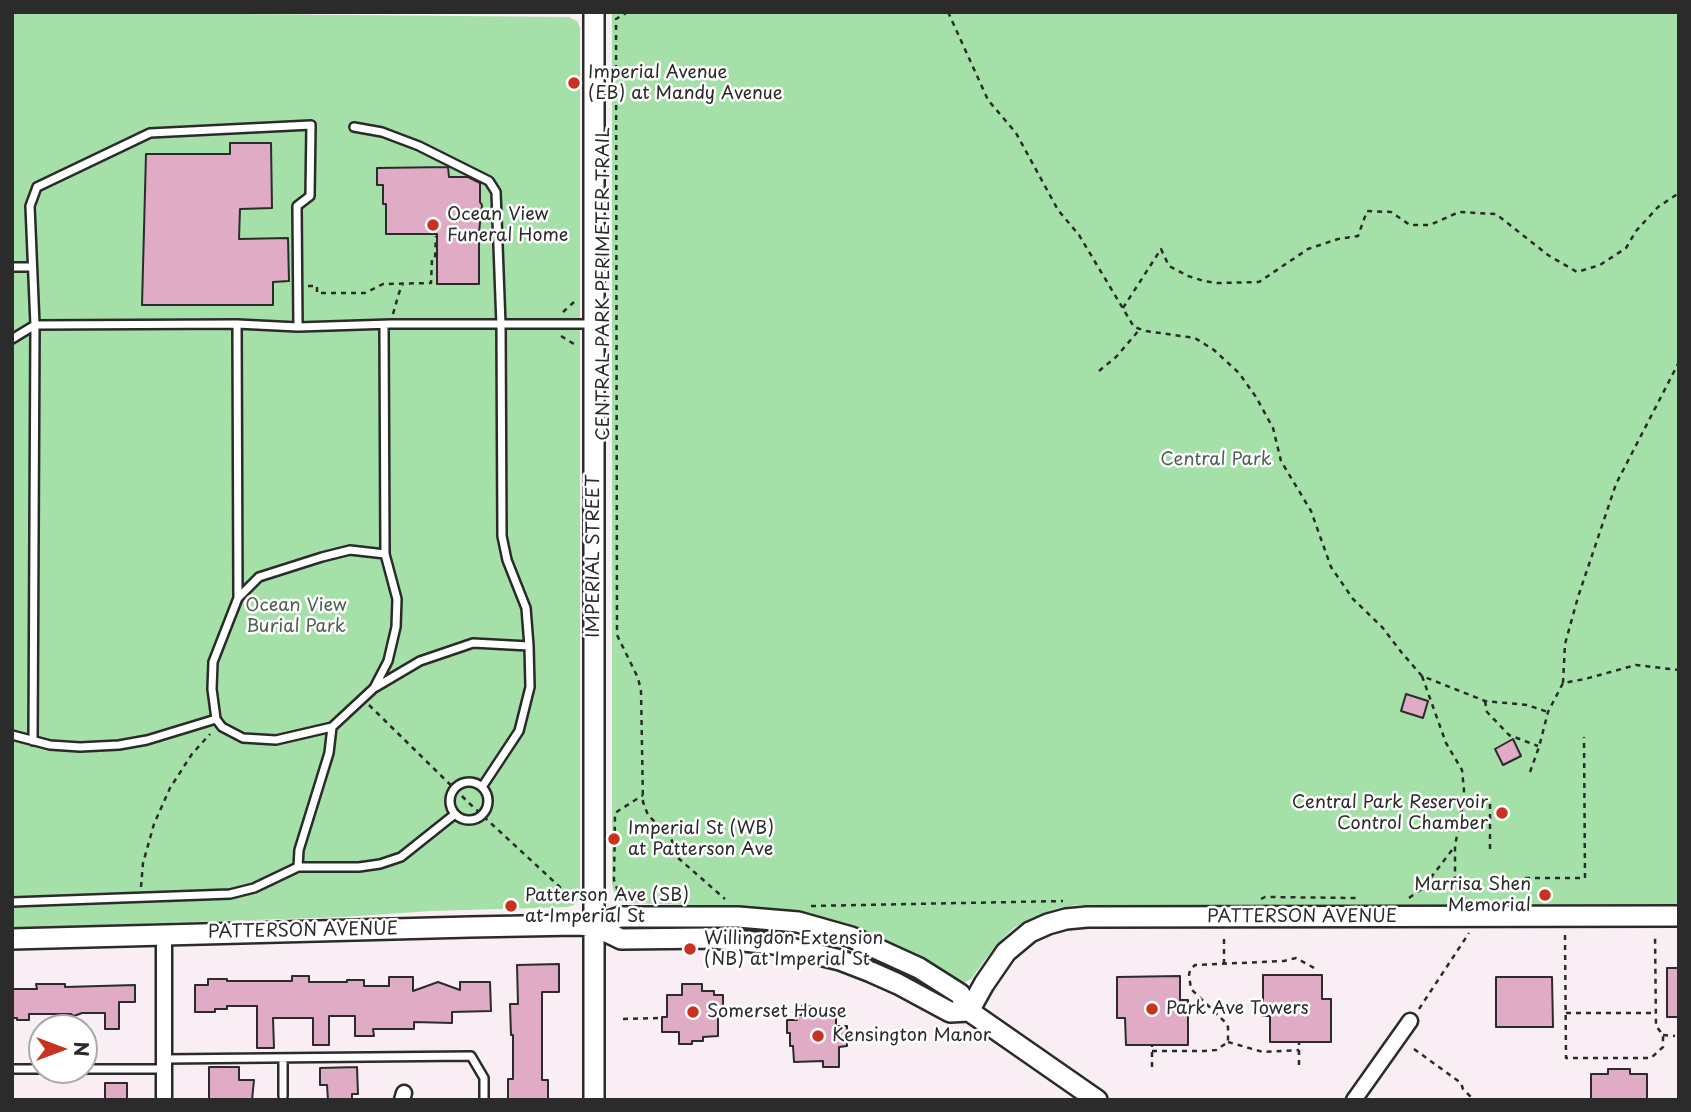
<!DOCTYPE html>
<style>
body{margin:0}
#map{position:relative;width:1691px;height:1112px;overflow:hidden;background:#f9eef3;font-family:"Playpen Sans",sans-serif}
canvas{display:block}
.frame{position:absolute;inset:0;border:14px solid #2b2b2b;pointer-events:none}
.north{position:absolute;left:28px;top:1014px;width:70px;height:70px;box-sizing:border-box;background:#fff;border:2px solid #aaa;border-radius:50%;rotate:90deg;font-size:19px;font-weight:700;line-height:28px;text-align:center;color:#2b2b2b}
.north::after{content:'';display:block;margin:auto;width:24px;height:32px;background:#c8321e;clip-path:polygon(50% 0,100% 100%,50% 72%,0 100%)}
</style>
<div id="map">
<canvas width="1691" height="1112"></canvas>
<div class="frame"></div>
<div class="north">N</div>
</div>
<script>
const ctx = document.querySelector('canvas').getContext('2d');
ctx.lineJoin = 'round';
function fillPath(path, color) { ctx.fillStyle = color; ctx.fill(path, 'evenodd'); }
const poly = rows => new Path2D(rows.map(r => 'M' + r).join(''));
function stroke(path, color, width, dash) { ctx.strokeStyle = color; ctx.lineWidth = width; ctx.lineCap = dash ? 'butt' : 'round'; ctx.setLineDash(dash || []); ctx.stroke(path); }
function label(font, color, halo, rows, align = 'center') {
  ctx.font = font + ' "Playpen Sans",sans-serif'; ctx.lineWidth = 5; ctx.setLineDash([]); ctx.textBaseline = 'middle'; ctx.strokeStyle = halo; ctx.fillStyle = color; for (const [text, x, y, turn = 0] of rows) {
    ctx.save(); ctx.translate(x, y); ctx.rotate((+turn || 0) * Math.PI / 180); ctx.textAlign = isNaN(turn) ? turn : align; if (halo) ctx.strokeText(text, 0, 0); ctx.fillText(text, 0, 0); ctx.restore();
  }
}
fillPath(poly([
 [12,12,569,17,577,21,580,28,580,891,577,901,574,905,567,907,431,911,343,917,12,928],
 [612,12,1679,12,1679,904,1659,904,1651,908,1406,909,1400,905,1268,906,1260,910,1176,910,1169,906,1077,905,1058,908,1031,918,1014,928,1002,939,984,961,972,978,966,982,959,983,916,957,875,937,835,922,795,912,770,908,630,903,618,900,615,896,612,884]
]), '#a4e0a7');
const building = poly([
 [230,143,271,143,272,208,240,209,239,239,288,238,289,281,273,282,273,305,142,305,146,154,230,154,230,143],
 [448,167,449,177,468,177,480,183,480,202,482,205,479,232,479,284,437,284,437,234,386,234,386,204,383,204,383,185,377,185,377,168,448,167],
 [1406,694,1428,701,1423,718,1401,711,1406,694],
 [1513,739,1521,756,1503,765,1495,749,1513,739],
 [559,964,559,992,542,992,542,1080,548,1080,548,1100,508,1100,508,1079,513,1079,513,1035,511,1035,510,1004,518,1004,517,965,559,964],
 [1667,968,1679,968,1679,1017,1667,1017,1667,968],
 [1263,975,1322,975,1322,999,1331,999,1331,1042,1270,1042,1270,1016,1263,1016,1263,975],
 [292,976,309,976,309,982,347,982,347,980,364,980,364,986,389,986,389,977,413,977,413,991,438,982,460,990,460,982,490,982,491,1011,452,1012,452,1023,414,1022,414,1029,373,1029,374,1036,355,1036,355,1016,329,1016,329,1045,313,1045,313,1018,273,1018,274,1048,257,1048,257,1006,227,1006,227,1009,215,1009,215,1012,195,1012,195,985,208,985,208,979,227,979,227,981,292,981,292,976],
 [1180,976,1180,1000,1188,1000,1188,1045,1126,1045,1125,1018,1117,1018,1117,977,1180,976],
 [1496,977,1552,977,1553,1027,1496,1027,1496,977],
 [36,984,65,984,65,987,135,985,135,1002,119,1002,119,1029,105,1029,105,1013,82,1013,74,1016,71,1014,29,1014,29,1020,17,1020,17,1018,12,1018,12,989,37,989,36,984],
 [682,984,702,984,702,991,714,991,714,995,723,995,723,1007,718,1007,718,1036,703,1037,703,1041,692,1041,692,1044,679,1044,679,1032,662,1032,662,1017,667,1017,667,995,682,995,682,984],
 [802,1006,814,1006,814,1011,836,1011,836,1026,847,1026,847,1046,839,1047,839,1067,823,1067,823,1061,794,1062,793,1046,790,1046,790,1033,787,1033,787,1020,797,1020,797,1015,802,1015,802,1006],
 [209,1067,239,1067,239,1080,254,1080,252,1100,209,1100,209,1067],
 [357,1067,358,1094,352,1094,352,1100,328,1100,327,1085,320,1085,320,1068,357,1067],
 [1608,1069,1630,1069,1630,1074,1647,1074,1647,1100,1591,1100,1591,1074,1608,1074,1608,1069],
 [105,1083,127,1083,127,1100,105,1100,105,1083]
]);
fillPath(building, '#e0abc5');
stroke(building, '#2b2b2b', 2);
const lane = poly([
 [354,127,382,132,419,146,489,181,496,192,501,325,502,536,507,560,526,608,529,646,530,687,519,731,482,787],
 [12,267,32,267],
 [237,324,238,598],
 [384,325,385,554,397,599,396,627,388,661,374,688,332,727,276,740,243,738,222,727,216,719,212,689,213,662,238,598,259,577,322,557,350,550,385,554],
 [12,339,35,325,237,324,298,327,391,324,592,324],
 [376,687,420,661,473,643,529,646],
 [12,735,50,745,80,747,119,745,147,740,216,719],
 [33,741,35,325,30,206,37,187,150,133,311,125,310,196,297,206,298,327],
 '450 801a19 19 0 1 1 38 0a19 19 0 1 1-38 0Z',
 [298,867,299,850,329,753,332,727],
 [12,902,230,894,254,888,298,867,359,867,380,864,401,857,455,814],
 [283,1058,283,1096],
 [165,1059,471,1056,484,1078,484,1100],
 [12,1069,42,1069],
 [84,1069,164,1069]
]);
const street = poly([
 [164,1100,164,934],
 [402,1100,404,1093],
 [1354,1100,1410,1021]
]);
const secondary = poly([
 [594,926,620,917,738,917,798,922,851,937,919,968,960,994,969,1011,1097,1100],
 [12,939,470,927,576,925,594,926,621,939,712,938,774,944,840,960,871,972,898,984,950,1012,969,1011],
 [969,1011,984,984,1006,952,1030,932,1048,924,1066,919,1087,917,1679,916],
 [594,1100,594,12]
]);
stroke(lane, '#2b2b2b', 12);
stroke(street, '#2b2b2b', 19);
stroke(secondary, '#2b2b2b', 24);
stroke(poly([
 [628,12,616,19,617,635,638,678,641,691,643,802,648,815,671,838,677,857,725,899],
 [948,12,988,100,1016,133,1058,210,1079,235,1134,327,1146,331,1195,338,1214,350,1239,373,1256,397,1273,428,1281,461,1311,511,1331,567,1353,599,1382,627,1402,653,1422,676,1485,701,1527,705,1548,712],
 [308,286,317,286,317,293,365,293,383,284,431,283,432,259,435,258,436,236],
 [1123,308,1161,249,1169,266,1188,276,1204,281,1217,283,1259,282,1308,249,1338,239,1358,236,1367,211,1391,212,1410,225,1430,225,1459,212,1496,214,1548,255,1577,272,1600,265,1626,248,1636,231,1658,207,1679,193],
 [563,312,574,302],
 [393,314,399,293,403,283],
 [561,336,574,344],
 [1099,371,1116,357,1140,329],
 [1422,676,1446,743,1462,770,1464,790,1463,804,1455,846,1455,879,1465,900],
 [1563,683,1565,644,1578,597,1616,484,1679,362],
 [1485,701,1487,712,1509,735,1538,746],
 [369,705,469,803,575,901],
 [1530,772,1539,747,1548,712,1563,683,1585,679,1636,665,1679,670],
 [1490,804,1490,850],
 [1525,878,1585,878,1584,737],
 [141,887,143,863,154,824,170,788,192,754,210,734],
 [1409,898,1423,888,1455,846],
 [1261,899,1265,897,1356,898],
 [618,900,620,897,614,880,615,813,643,795],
 [811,906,1063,901],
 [1565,935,1566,1058,1651,1058,1663,1047,1663,1035,1656,1026,1655,934],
 [1224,964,1224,934],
 [1419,1009,1469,933],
 [1566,1013,1656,1013],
 [623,1019,661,1018],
 [1663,1035,1675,1036],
 [1228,1042,1263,1052,1299,1050],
 [1414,1049,1461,1083,1463,1089,1474,1100],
 [1152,1051,1205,1051,1216,1050,1228,1042,1228,1027,1225,1022,1191,989,1189,975,1190,970,1195,965,1284,961,1296,958,1316,969],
 [1299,1065,1299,1042],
 [1152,1067,1152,1045]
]), '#2b2b2b', 2.5, [5, 5]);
stroke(lane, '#fff', 7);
stroke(street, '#fff', 14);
stroke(secondary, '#fff', 19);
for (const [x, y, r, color] of [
 [574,83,7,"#c8321e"],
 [433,225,7,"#c8321e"],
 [1502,813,7,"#c8321e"],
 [614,839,7,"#c8321e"],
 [1545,895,7,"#c8321e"],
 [511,906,7,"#c8321e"],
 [690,949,7,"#c8321e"],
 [1152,1009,7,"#c8321e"],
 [693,1012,7,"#c8321e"],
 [818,1036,7,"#c8321e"]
]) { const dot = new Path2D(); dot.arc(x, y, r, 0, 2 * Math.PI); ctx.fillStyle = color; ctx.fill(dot); stroke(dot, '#fff', 2.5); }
label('18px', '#2b2b2b', '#fff', [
 ["Imperial Avenue",588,73],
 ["(EB) at Mandy Avenue",588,94],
 ["Ocean View",447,215],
 ["Funeral Home",447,236],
 ["Central Park Reservoir",1488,803,"right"],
 ["Control Chamber",1488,824,"right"],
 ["Imperial St (WB)",628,829],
 ["at Patterson Ave",628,850],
 ["Marrisa Shen",1531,885,"right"],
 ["Memorial",1531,906,"right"],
 ["Patterson Ave (SB)",525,896],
 ["at Imperial St",525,917],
 ["Willingdon Extension",704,939],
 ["(NB) at Imperial St",704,960],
 ["Park Ave Towers",1166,1009],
 ["Somerset House",707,1012],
 ["Kensington Manor",832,1036]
], 'left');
label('18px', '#2b2b2b', '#fff', [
 ["CENTRAL PARK PERIMETER TRAIL",604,284,-90],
 ["IMPERIAL STREET",594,556,-90],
 ["PATTERSON AVENUE",1302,917],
 ["PATTERSON AVENUE",303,931,-1]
]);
label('18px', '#4f6150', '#fff', [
 ["Central Park",1216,460],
 ["Ocean View",296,606],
 ["Burial Park",296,627]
]);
</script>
